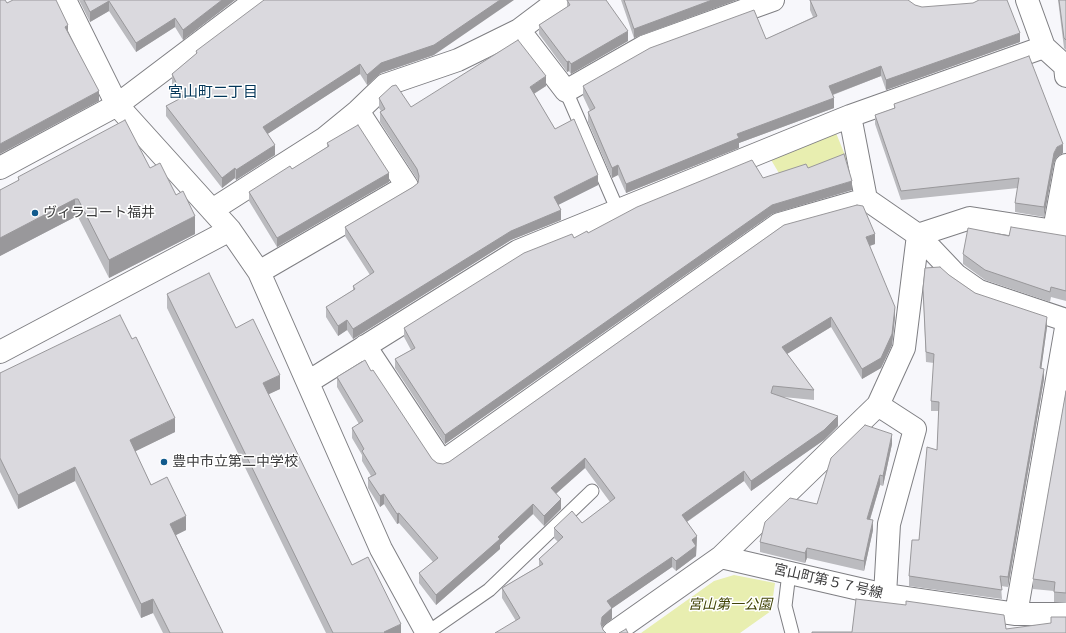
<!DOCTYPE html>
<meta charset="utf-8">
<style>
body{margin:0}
canvas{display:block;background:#f7f7fb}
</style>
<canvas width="1066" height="633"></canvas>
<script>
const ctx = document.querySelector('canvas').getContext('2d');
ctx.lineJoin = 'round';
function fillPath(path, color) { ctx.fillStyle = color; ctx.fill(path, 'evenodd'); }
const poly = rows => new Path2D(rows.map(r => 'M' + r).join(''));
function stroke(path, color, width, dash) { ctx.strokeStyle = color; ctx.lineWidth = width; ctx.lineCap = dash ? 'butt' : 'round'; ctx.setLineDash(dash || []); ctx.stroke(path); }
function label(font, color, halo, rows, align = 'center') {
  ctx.font = font + ' "Source Serif 4","Noto Sans JP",serif'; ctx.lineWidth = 3; ctx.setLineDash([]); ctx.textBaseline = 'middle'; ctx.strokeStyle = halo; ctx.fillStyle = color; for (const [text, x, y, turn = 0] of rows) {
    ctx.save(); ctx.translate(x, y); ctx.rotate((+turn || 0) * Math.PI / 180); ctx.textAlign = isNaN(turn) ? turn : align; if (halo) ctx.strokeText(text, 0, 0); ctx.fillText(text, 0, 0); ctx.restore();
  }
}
fillPath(poly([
 [836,133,847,160,819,171,780,175,770,158],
 [734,575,775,583,771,611,740,633,641,633,714,581]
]), '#e8eeb0');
const service = poly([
 [566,91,618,211],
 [789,573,785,606,792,633],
 [427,633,489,590,592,491]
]);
const minor = poly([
 [65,0,117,105,230,230,259,272,381,549,427,633],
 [914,0,921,4,972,0],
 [1027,0,1044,47,1065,66,1066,76],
 [519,30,566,91,645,46,773,0],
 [850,116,866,199,918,235,956,275,979,291,1066,320],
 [0,168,117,105,256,0],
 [212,210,325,138,358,111,385,85,458,60,519,30,559,0],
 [1054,230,1066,165],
 [259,272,407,186,358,111],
 [365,346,442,462,779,224,866,199],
 [0,352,230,230],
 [308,382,518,251,850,116,1044,47],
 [878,405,915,429,889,524,885,595],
 [721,557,885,595,1016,614,1066,614],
 [1016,614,1066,328],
 [613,633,721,557,878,405,904,348,918,235,970,218,1066,233]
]);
stroke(service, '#7f7f83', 15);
stroke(minor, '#7f7f83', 24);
stroke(service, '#fff', 13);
stroke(minor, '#fff', 22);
fillPath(poly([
 [79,0,235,0,183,40,175,27,136,52,109,11,90,22],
 [567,0,628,41,571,74,569,71,567,72,539,34,539,25,567,7],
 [621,0,737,0,634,38],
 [810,0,915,5,1020,42,886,90,881,76,833,95,834,108,739,143,739,148,626,193,618,175,612,178,588,122,588,112,590,111,583,96,583,86,766,39,813,17,810,10],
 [1058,0,1066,0,1066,50,1064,48],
 [196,51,434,55,381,73,367,85,360,74,267,134,275,155,236,180,235,178,222,188,166,116,166,106,179,99,172,84,172,74,196,54],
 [546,86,534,94,555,129,598,185,558,205,561,220,511,240,353,339,347,330,338,336,326,317,326,307,353,290,353,286,370,275,345,236,345,227,413,187,418,183,418,181,417,179,380,122,380,112,381,111,379,108,379,98,411,107],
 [894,104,1063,153,1057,157,1054,163,1044,217,1015,212,1015,203,1018,188,901,200,875,124,875,115,894,108],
 [327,143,389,182,277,247,249,201,249,192,292,169,327,147],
 [150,168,195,234,109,278,78,217,75,217,0,256,0,190,18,181,18,177],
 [808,168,852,190,772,214,445,444,395,368,395,359,411,350,404,337,404,328,574,238,588,233,763,178],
 [784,225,875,244,870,246,895,317,892,345,881,368,862,379,831,327,787,354,814,390,814,400,783,397,838,426,824,440,751,491,744,481,687,522,697,536,696,556,676,571,672,567,612,608,612,619,516,621,502,598,502,588,539,566,539,559,558,542,554,538,554,528,582,523,610,502,585,468,556,494,561,509,544,526,533,514,500,545,500,549,436,605,419,583,419,573,433,562,399,523,397,524,384,504,380,507,368,488,368,478,371,476,362,461,362,455,352,438,352,428,359,424,337,387,337,377,371,371,432,459,437,463,443,464,449,462],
 [1009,236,1066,236,1066,301,1051,297,1050,302,985,280,963,264,963,254],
 [949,275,975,293,1047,327,1041,369,1044,379,1008,587,1001,586,1002,599,909,586,909,576,919,540,937,450,939,411,931,411,931,401,934,363,926,362,923,289],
 [167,294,236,328,280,389,268,394,352,565,401,633,326,633,167,308],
 [0,373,175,432,135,451,151,485,186,530,176,535,223,633,163,633,153,613,141,618,75,481,18,509,0,472],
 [1066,391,1066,603,1054,602,1054,591,1033,589,1033,579],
 [892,444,883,486,880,485,870,520,873,530,864,571,807,558,805,563,760,552,760,542,817,504]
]), '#bbbbbf');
fillPath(poly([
 [222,0,235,0,183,40,183,30],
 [500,0,514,0,434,55,381,73,367,85,367,75,381,63],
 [712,0,737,0,634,38,634,29],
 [109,1,109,11,90,22,90,12],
 [175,18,175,27,136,52,136,43],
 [68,25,68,35,65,27],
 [628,31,628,41,571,74,571,64],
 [1020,33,1020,42,886,90,886,80],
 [569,61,569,71,567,72,567,62],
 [360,64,360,74,263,137,263,127],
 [881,66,881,76,829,96,829,86],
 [546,76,546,86,530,96,530,87],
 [99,91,99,101,0,154,0,144],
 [834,98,834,108,739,143,739,148,626,193,626,184,737,134],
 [1063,144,1063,153,1057,157,1054,163,1044,217,1044,207,1054,153,1057,147],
 [275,145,275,155,236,180,236,170],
 [618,165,618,175,612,178,612,168],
 [235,168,235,178,222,188,222,178],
 [389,173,389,182,277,247,277,238],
 [598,175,598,185,554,207,554,197],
 [852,181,852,190,772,214,445,444,445,435,772,205],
 [75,199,75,217,0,256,0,238],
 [561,210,561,220,511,240,353,339,353,329,511,231],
 [195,216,195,234,109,278,109,260],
 [875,234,875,244,866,247,866,237],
 [895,307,895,317,892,345,881,368,862,379,862,369],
 [831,317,831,327,782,357,782,347],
 [1047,317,1047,327,1040,378,1040,368],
 [347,320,347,330,338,336,338,326],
 [1044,369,1044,379,1008,587,1008,577],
 [280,375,280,389,263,397,263,383],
 [838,416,838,426,824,440,751,491,751,481],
 [175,418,175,432,130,454,130,440],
 [892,434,892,444,883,486,883,476],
 [585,458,585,468,551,498,551,488],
 [75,467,75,481,18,509,18,495],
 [744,471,744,481,682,525,682,515],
 [880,475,880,485,867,529,867,519],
 [384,494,384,504,380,507,380,496],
 [561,499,561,509,544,526,544,516],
 [533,504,533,514,500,545,500,549,436,605,436,595],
 [399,513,399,523,397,524,397,514],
 [186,516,186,530,170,538,170,524],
 [873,520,873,530,864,571,864,561],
 [697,536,696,556,676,571,676,561,692,540],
 [807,548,807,558,805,563,805,553],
 [672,557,672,567,607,612,607,601],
 [153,599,153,613,141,618,141,604],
 [612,608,612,619,602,627,601,624,602,617],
 [401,624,401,633,384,633,384,632]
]), '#99989b');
const building = poly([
 [0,0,5,0,7,3,13,0,56,0,68,25,65,27,99,91,0,144,0,0],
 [84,0,222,0,183,30,175,18,136,43,109,1,90,12,84,0],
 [264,0,500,0,434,45,381,63,367,75,360,64,263,127,275,145,236,170,235,168,222,178,166,106,183,97,172,74,197,53,196,51,264,0],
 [567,0,606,0,628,31,571,64,569,61,567,62,539,25,570,5,567,0],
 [624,0,712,0,634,29,624,0],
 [810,0,908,0,915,5,922,7,973,3,979,0,1007,0,1020,33,886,80,881,66,829,86,834,98,737,134,739,138,626,184,618,165,612,168,588,112,595,108,583,86,650,48,754,10,766,39,817,16,810,0],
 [1059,0,1066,0,1066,40,1064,38,1059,0],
 [518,40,546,76,530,87,555,129,574,119,598,175,554,197,561,210,511,231,353,329,347,320,338,326,326,307,355,289,353,286,374,272,345,227,413,187,418,183,419,176,417,169,380,112,385,109,379,98,392,86,396,85,411,107,518,40],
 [1029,56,1063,144,1057,147,1054,153,1044,207,1015,203,1019,178,901,191,875,115,895,108,894,104,1029,56],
 [125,120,150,168,160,163,176,195,183,191,195,216,109,260,78,199,75,199,0,238,0,190,19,180,18,177,125,120],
 [358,125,389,173,277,238,249,192,290,166,292,169,329,146,327,143,358,125],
 [844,154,852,181,772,205,445,435,395,359,415,348,404,328,524,253,572,234,574,238,587,231,588,233,637,207,752,160,763,178,806,164,808,168,844,154],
 [857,205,863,206,875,234,866,237,895,307,892,334,881,358,862,369,831,317,782,347,814,390,773,386,771,393,838,416,824,430,751,481,744,471,682,515,697,536,692,540,696,546,676,561,672,557,607,601,612,608,602,617,601,624,603,630,606,633,495,633,520,618,502,588,543,564,539,559,563,537,554,528,572,511,582,523,615,498,585,458,551,488,561,499,544,516,533,504,498,537,500,539,436,595,419,573,438,558,399,513,397,514,384,494,380,496,368,478,376,474,362,451,364,449,352,428,363,421,337,377,365,360,371,371,373,370,432,459,437,463,443,464,449,462,784,225,857,205],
 [1011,227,1066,236,1066,291,1051,287,1050,292,985,270,963,254,968,228,1009,236,1011,227],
 [940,267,949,275,975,293,1047,317,1040,368,1044,369,1008,577,1000,576,1002,590,909,576,912,540,919,540,927,447,937,450,939,402,931,401,934,354,926,352,923,289,925,268,940,267],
 [209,273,236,328,253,319,280,375,263,383,352,565,368,557,401,624,384,632,385,633,333,633,167,294,209,273],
 [120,315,132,339,136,337,175,418,130,440,151,485,167,477,186,516,170,524,223,633,170,633,153,599,141,604,75,467,18,495,0,458,0,373,120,315],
 [1066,391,1066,593,1054,592,1055,582,1033,579,1066,391],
 [865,425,892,434,883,476,880,475,867,519,873,520,864,561,807,548,805,553,760,542,765,522,790,498,817,504,831,458,865,425],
 [856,599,906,605,906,601,1004,615,1006,629,1051,623,1051,617,1066,617,1066,633,812,633,812,632,852,632,856,599],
 [626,629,628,633,619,633,626,629]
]);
fillPath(building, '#dad9de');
stroke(building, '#99989b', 1);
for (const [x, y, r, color] of [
 [35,213,4,"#115a8d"],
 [164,462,4,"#115a8d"]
]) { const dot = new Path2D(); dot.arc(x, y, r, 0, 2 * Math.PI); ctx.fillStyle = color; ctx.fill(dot); stroke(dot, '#fff', 1.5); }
label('14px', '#3d3d3e', '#fff', [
 ["ヴィラコート福井",43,213],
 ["豊中市立第二中学校",172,462]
], 'left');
label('14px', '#3d3d3e', '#fff', [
 ["宮山町第５７号線",828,582,13]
]);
label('italic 14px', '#414406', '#fff', [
 ["宮山第一公園",730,605]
]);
label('15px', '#023558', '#fff', [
 ["宮山町二丁目",213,93]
]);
</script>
